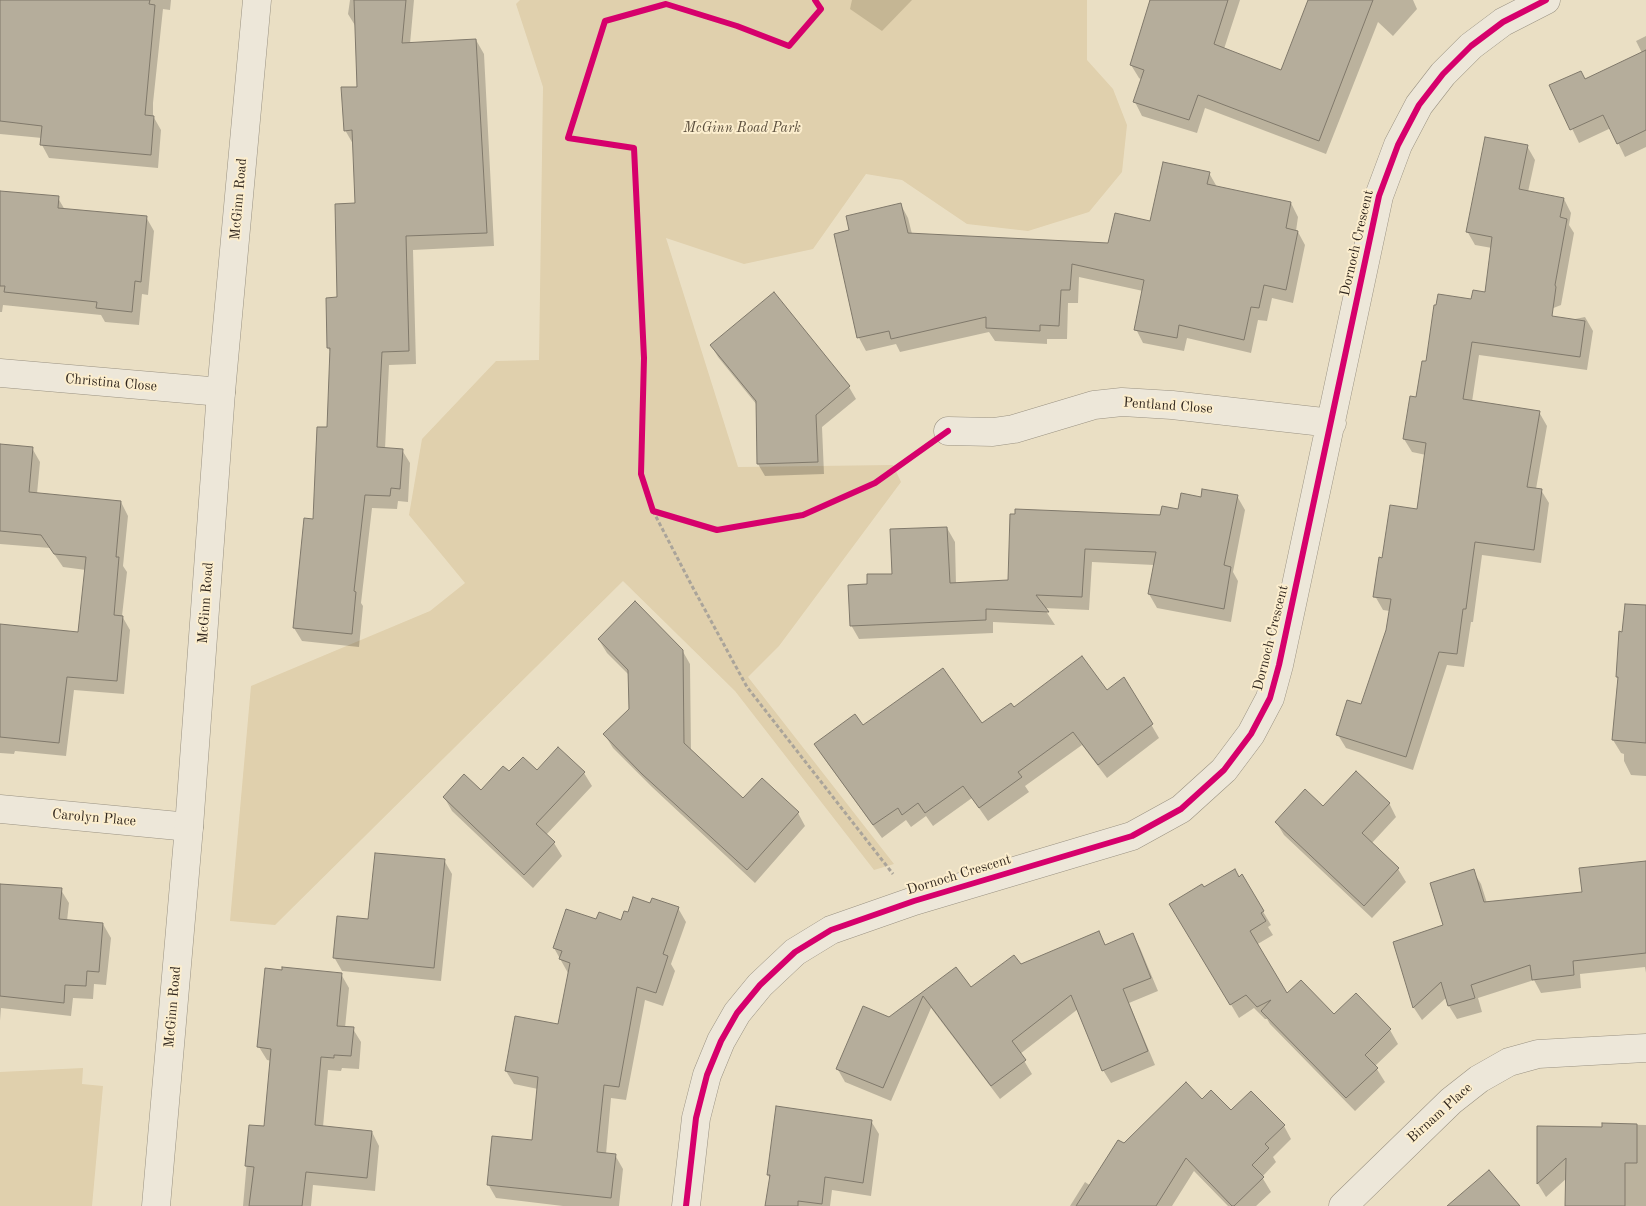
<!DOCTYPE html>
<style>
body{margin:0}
canvas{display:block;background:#eadfc4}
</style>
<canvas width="1646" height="1206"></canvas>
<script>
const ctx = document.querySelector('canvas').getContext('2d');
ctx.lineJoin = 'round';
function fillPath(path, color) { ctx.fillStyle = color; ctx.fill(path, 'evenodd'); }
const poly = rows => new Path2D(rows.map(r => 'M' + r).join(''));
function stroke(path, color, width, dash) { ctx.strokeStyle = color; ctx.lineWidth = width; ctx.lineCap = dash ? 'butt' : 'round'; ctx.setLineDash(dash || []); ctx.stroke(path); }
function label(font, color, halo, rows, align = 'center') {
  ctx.font = font + ' "Old Standard TT",serif'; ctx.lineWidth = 4; ctx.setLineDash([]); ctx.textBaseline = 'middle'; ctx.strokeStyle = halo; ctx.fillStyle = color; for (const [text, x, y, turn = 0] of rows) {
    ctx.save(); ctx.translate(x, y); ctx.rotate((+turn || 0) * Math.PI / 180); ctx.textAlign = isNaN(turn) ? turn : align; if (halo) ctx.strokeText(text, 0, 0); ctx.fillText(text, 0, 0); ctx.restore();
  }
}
fillPath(poly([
 [520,0,1087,0,1087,60,1113,89,1127,125,1122,172,1089,212,1028,231,967,224,902,180,866,174,813,249,744,264,666,238,738,467,893,465,901,482,779,646,748,677,894,864,874,870,735,691,623,581,275,925,230,921,251,686,430,611,465,583,409,515,422,439,496,361,539,360,543,87,516,4],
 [83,1068,82,1084,103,1086,92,1206,0,1206,0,1072]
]), '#e0d0ad');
fillPath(poly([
 [852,0,912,0,882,31,850,9]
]), '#c5b694');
fillPath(poly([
 [0,0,171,0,170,10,163,9,153,103,153,116,161,130,158,168,49,158,42,145,42,138,0,134],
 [350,0,414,0,410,44,476,40,484,54,494,246,413,250,416,364,389,365,385,449,402,450,410,463,408,502,398,501,397,509,372,508,361,603,363,606,359,647,302,641,294,628,314,520,328,429,331,353,328,348,356,204,354,144,353,144,345,130,358,88,356,27,348,14],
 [1152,0,1240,0,1224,49,1282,72,1309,0,1413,0,1417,9,1393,36,1378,22,1326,154,1205,108,1197,133,1142,116,1135,102,1142,80,1139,78,1131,65],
 [1646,36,1646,147,1625,157,1611,128,1579,143,1551,85,1585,81,1642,53,1636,41],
 [1527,146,1535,160,1528,192,1564,199,1571,213,1569,225,1574,233,1561,305,1501,329,1502,334,1585,317,1593,331,1587,370,1479,355,1472,402,1539,412,1547,426,1536,489,1541,490,1549,503,1541,563,1482,555,1473,622,1471,622,1464,667,1447,665,1413,770,1346,748,1338,735,1362,706,1387,630,1390,611,1383,610,1375,596,1384,559,1418,510,1426,455,1412,452,1404,439,1428,363,1484,302,1492,248,1475,245,1467,231],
 [1209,173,1217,187,1291,203,1298,217,1296,231,1298,232,1305,245,1293,303,1272,298,1267,321,1258,320,1251,353,1187,338,1184,351,1143,343,1136,329,1143,291,1079,277,1078,303,1068,303,1067,339,1047,339,1047,344,995,341,989,332,900,352,896,344,866,351,859,338,836,235,851,231,901,205,908,218,912,234,1109,244,1151,222],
 [0,192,58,198,65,210,146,217,154,231,148,295,142,294,139,325,105,322,101,315,3,305,2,312,0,312],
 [774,294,849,387,856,399,822,427,824,474,765,476,758,464,757,405,718,357,711,345],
 [0,445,32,448,40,462,37,494,121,502,128,516,123,566,127,572,122,616,130,630,124,694,74,690,66,756,15,751,14,754,0,753,0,625,79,633,86,570,63,567,50,548,0,544],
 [1237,496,1245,510,1233,572,1238,581,1231,622,1157,608,1149,594,1154,565,1092,562,1089,610,1044,608,1055,625,993,622,993,633,859,639,851,625,869,585,894,575,947,528,955,542,956,584,1009,581,1161,516,1179,511,1202,499],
 [1646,635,1646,776,1631,775,1624,761,1624,754,1621,753,1613,740,1619,681,1617,677],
 [599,640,682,650,690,664,691,751,743,800,798,813,805,826,755,883,652,787,613,748,605,735,631,709,630,676,607,653],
 [1124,678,1159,738,1107,778,1082,745,1025,786,1029,792,988,821,972,798,933,826,926,816,911,827,906,820,882,838,824,758,816,744,863,727,982,725,1014,709,1107,691],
 [558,748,584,773,592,786,546,835,554,843,562,856,533,888,452,811,444,797,481,791,509,773,537,772],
 [1389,803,1396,817,1371,844,1398,869,1406,882,1372,918,1284,835,1276,822,1323,808],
 [444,860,452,874,441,981,342,971,334,957,369,921],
 [1646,861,1646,973,1645,967,1580,974,1581,988,1541,993,1534,980,1478,998,1482,1012,1457,1019,1449,1006,1447,997,1422,1020,1414,1008,1394,942,1444,926,1473,871,1481,884,1487,903,1583,893,1638,862],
 [1242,876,1271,925,1268,927,1273,935,1256,945,1286,995,1334,1016,1356,995,1390,1030,1398,1044,1375,1066,1385,1082,1355,1111,1270,1024,1267,1019,1265,1019,1254,1008,1239,1018,1171,904,1204,889,1239,878],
 [0,884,61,890,69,903,67,921,103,924,111,938,106,985,94,984,93,999,73,998,71,1016,1,1008,0,1021],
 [651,905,678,908,686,922,671,964,675,971,663,1006,645,1000,626,1100,611,1098,606,1154,615,1155,623,1169,619,1206,563,1206,496,1198,488,1184,533,1141,538,1089,514,1084,506,1071,559,1025,568,973,554,948,597,921,622,922,629,914],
 [1099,933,1106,946,1133,935,1140,948,1158,991,1129,1003,1155,1065,1111,1083,1103,1070,1078,1009,1020,1054,1032,1074,1000,1099,931,1008,891,1101,845,1082,837,1068,889,1018,956,968,971,989],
 [341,974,349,988,345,1028,353,1029,361,1042,359,1069,342,1068,341,1071,328,1070,323,1127,372,1132,379,1146,375,1191,313,1185,311,1206,243,1206,250,1126,265,1128,272,1061,267,1060,259,1047],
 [1202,1101,1231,1112,1284,1126,1291,1139,1273,1157,1276,1162,1262,1177,1271,1192,1256,1206,1228,1206,1194,1171,1172,1206,1070,1206,1085,1182,1091,1186,1124,1145],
 [871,1121,879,1134,871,1196,832,1190,830,1206,767,1206,770,1179,768,1175],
 [1603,1124,1646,1125,1646,1206,1566,1206,1567,1178,1546,1197,1538,1184,1538,1128,1603,1129]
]), '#0003');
const building = poly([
 [0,0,150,0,149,4,155,5,145,115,154,116,151,155,40,145,42,126,0,121,0,0],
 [354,0,406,0,402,43,476,39,487,233,406,236,409,351,382,352,377,447,403,449,400,489,391,488,390,496,365,495,354,591,356,592,352,634,293,628,304,518,313,519,317,427,327,427,330,348,327,348,326,298,337,297,335,204,355,203,352,130,344,131,341,87,357,87,354,0],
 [1150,0,1228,0,1214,44,1281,70,1308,0,1373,0,1319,141,1198,95,1189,120,1133,102,1144,70,1130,65,1150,0],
 [1646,50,1646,130,1617,144,1603,115,1570,130,1549,85,1581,71,1585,79,1646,50],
 [1485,137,1528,145,1519,189,1564,198,1560,217,1567,219,1555,285,1556,287,1552,316,1585,321,1580,357,1472,342,1463,399,1540,411,1527,487,1542,489,1534,550,1475,542,1466,609,1463,609,1457,654,1439,652,1406,757,1336,735,1347,700,1361,704,1386,630,1391,599,1373,597,1379,557,1382,558,1390,505,1417,509,1426,443,1403,439,1410,396,1416,397,1422,361,1426,361,1434,305,1436,305,1438,294,1471,299,1473,290,1485,292,1492,237,1466,232,1485,137],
 [1163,162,1210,172,1207,184,1291,202,1286,228,1298,231,1286,290,1264,285,1259,308,1251,307,1244,340,1179,325,1177,338,1134,330,1144,280,1072,264,1070,290,1061,290,1059,326,1040,325,1040,331,986,328,986,317,891,339,889,331,857,338,834,234,849,230,846,216,901,203,908,233,1108,243,1115,213,1150,221,1163,162],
 [0,191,59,196,58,208,147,216,141,282,135,281,132,312,96,308,97,302,4,292,5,286,0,286,0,191],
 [774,292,850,386,816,415,818,462,757,464,756,401,710,345,774,292],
 [0,444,33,447,29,492,121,501,116,557,119,557,114,615,123,616,117,681,67,677,59,743,0,737,0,624,78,632,86,557,54,554,41,535,0,531,0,444],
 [1202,489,1238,495,1224,565,1231,567,1224,609,1148,594,1156,552,1085,549,1082,597,1036,595,1049,612,986,609,986,620,850,626,848,585,867,584,867,574,892,574,890,529,947,527,950,583,1008,580,1010,514,1015,514,1015,509,1160,515,1162,506,1178,509,1181,493,1201,497,1202,489],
 [635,601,683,650,684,743,743,798,762,778,799,812,747,870,642,774,603,734,629,709,628,670,598,639,635,601],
 [1625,604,1646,605,1646,743,1612,740,1618,677,1616,677,1619,631,1622,632,1625,604],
 [1082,656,1107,690,1124,677,1153,724,1098,765,1073,732,1018,772,1022,777,979,808,963,786,925,813,918,803,902,815,898,808,873,825,814,744,855,714,863,725,943,668,982,723,1011,703,1014,707,1082,656],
 [558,747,585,772,536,824,555,842,524,875,443,797,464,774,481,790,503,766,509,771,523,757,537,770,558,747],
 [1356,771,1390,803,1362,833,1399,868,1364,906,1275,822,1305,789,1323,806,1356,771],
 [375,853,445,859,434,968,333,958,337,916,368,919,375,853],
 [1646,861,1646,953,1573,961,1574,975,1532,980,1530,965,1471,985,1475,998,1448,1006,1441,982,1413,1008,1393,942,1443,925,1430,883,1474,869,1484,902,1582,892,1579,868,1646,861],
 [1235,869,1239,877,1242,874,1264,911,1261,913,1266,921,1250,931,1287,993,1301,980,1334,1014,1356,993,1391,1029,1365,1055,1378,1068,1346,1098,1261,1011,1271,1000,1257,1007,1246,995,1230,1005,1169,904,1202,884,1204,887,1235,869],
 [0,884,62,888,59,919,103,923,99,972,87,971,86,986,65,985,64,1003,0,996,0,884],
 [633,897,650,903,652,898,679,907,663,954,668,956,656,993,637,987,619,1087,604,1085,597,1152,616,1154,611,1198,487,1185,492,1136,532,1140,538,1077,505,1071,515,1016,558,1024,570,963,559,959,562,951,553,948,566,909,596,919,599,912,621,920,624,911,628,912,633,897],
 [1099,931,1105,945,1133,933,1151,978,1123,989,1148,1051,1102,1071,1071,995,1012,1041,1026,1060,991,1086,923,996,883,1088,836,1069,863,1006,889,1017,956,967,971,987,1014,955,1021,964,1099,931],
 [282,967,342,973,337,1026,354,1027,351,1056,334,1055,334,1058,321,1057,315,1125,372,1131,367,1178,306,1172,302,1206,249,1206,254,1167,245,1166,249,1125,264,1126,271,1049,257,1047,265,968,282,970,282,967],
 [1186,1082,1202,1099,1211,1090,1231,1110,1251,1091,1285,1125,1265,1144,1269,1148,1252,1165,1264,1177,1234,1206,1232,1206,1186,1158,1156,1206,1076,1206,1118,1140,1124,1143,1186,1082],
 [776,1106,872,1120,863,1183,825,1177,822,1204,798,1201,798,1206,765,1206,770,1175,767,1175,776,1106],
 [1602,1123,1637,1124,1637,1163,1625,1163,1625,1206,1565,1206,1566,1158,1537,1184,1537,1126,1602,1127,1602,1123],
 [1489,1170,1520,1206,1447,1206,1489,1170]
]);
fillPath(building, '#b5ad9b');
stroke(building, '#80796b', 1);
const minor = poly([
 [0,373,221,392],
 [948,431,993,432,1014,429,1094,405,1122,402,1172,405,1332,423],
 [0,809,189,827],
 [686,1206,696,1118,707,1075,721,1041,737,1013,760,985,795,952,831,930,914,901,1132,836,1181,809,1224,770,1251,734,1270,698,1279,665,1379,196,1398,145,1419,105,1443,74,1471,46,1503,22,1546,0],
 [1343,1206,1451,1101,1479,1079,1509,1062,1538,1054,1646,1048]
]);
const tertiary = poly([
 [156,1206,189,827,221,392,257,0]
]);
stroke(minor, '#9a9282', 29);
stroke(tertiary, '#9a9282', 29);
stroke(poly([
 [653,511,692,586,747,687,893,874]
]), '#aaa49a', 3, [4, 2.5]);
stroke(minor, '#ede7d9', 28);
stroke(tertiary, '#ede7d9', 28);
stroke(poly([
 [815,0,821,9,789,46,737,26,666,4,605,21,568,138,634,148,644,358,641,474,653,511,717,530,803,515,875,483,948,431],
 [686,1206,696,1118,707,1075,721,1041,737,1013,760,985,795,952,831,930,914,901,1132,836,1181,809,1224,770,1251,734,1270,698,1279,665,1379,196,1398,145,1419,105,1443,74,1471,46,1503,22,1546,0]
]), '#d6006c', 6);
label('italic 14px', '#594d3c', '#fceece', [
 ["McGinn Road Park",742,128]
]);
label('14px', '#2f251c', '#fceece', [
 ["McGinn Road",239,199,-85],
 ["Dornoch Crescent",1357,243,-77],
 ["Christina Close",111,383,5],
 ["Pentland Close",1168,406,4],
 ["McGinn Road",206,603,-86],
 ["Dornoch Crescent",1271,638,-76],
 ["Carolyn Place",94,818,5],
 ["Dornoch Crescent",959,875,-17],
 ["McGinn Road",173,1007,-85],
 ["Birnam Place",1440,1113,-42]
]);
</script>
